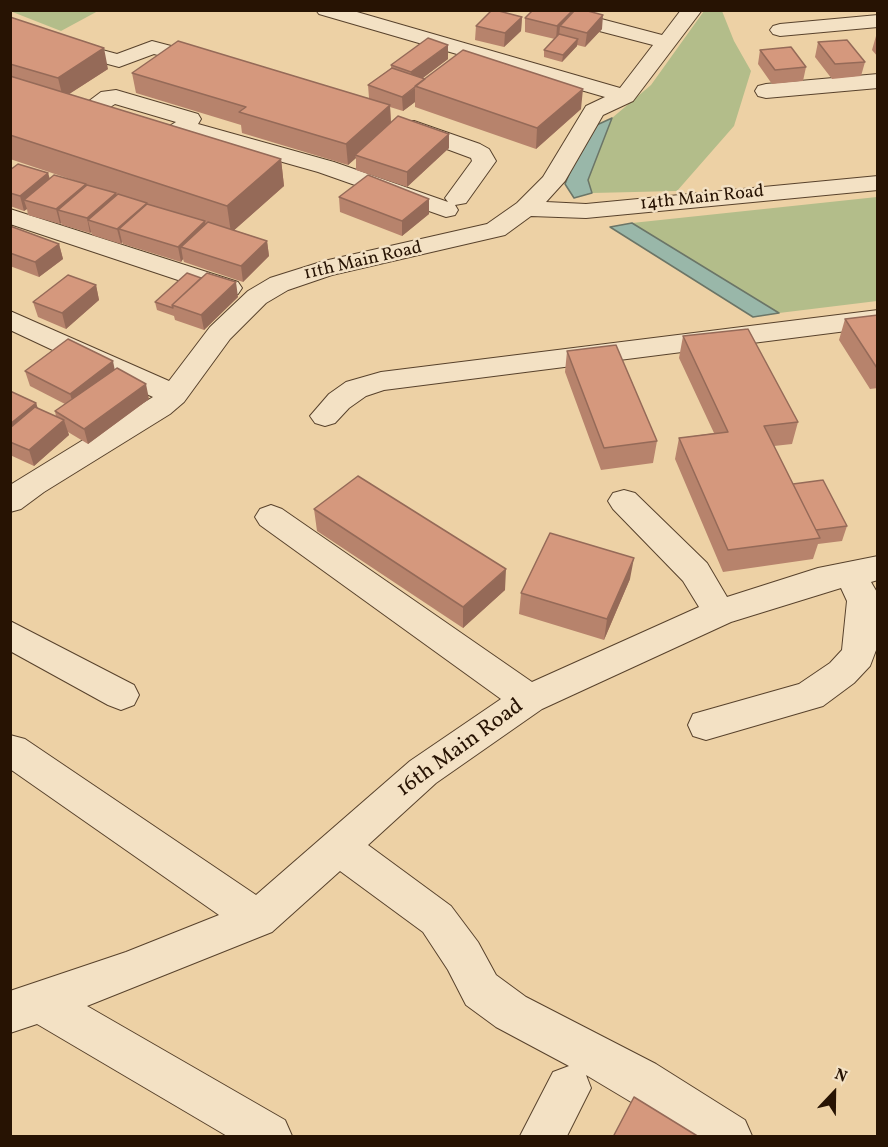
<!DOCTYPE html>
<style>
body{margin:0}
#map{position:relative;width:888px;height:1147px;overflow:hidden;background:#edd1a5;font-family:Vollkorn,serif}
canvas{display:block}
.frame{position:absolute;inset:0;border:12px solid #271303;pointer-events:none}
.north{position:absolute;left:804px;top:1063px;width:60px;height:60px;-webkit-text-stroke:4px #f3e1c4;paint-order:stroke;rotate:22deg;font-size:16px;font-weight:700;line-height:24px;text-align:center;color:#271303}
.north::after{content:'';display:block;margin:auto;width:21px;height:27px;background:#271303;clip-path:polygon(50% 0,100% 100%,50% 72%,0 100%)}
</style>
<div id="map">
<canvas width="888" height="1147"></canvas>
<div class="frame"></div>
<div class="north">N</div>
</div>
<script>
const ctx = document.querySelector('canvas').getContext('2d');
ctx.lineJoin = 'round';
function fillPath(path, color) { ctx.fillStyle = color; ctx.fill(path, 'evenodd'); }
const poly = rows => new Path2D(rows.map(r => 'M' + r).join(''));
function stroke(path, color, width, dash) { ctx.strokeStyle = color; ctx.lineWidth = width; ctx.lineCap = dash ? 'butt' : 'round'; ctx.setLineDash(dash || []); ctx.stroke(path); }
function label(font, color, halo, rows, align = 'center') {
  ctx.font = font + ' Vollkorn,serif'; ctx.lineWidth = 5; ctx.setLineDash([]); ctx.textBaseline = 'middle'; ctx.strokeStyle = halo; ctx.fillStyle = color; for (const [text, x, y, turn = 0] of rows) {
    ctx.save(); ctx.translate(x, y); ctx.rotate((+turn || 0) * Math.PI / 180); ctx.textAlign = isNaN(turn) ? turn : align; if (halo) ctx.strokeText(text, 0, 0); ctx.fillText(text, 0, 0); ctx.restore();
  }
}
fillPath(poly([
 [10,11,11,10,98,11,61,31],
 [704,11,722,11,734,41,751,71,734,126,677,191,592,193,588,180,612,118,651,85],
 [877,197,877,301,779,313,632,223]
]), '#b3bd8a');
const water = poly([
 [612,118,588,180,592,193,574,198,565,184,588,129,612,118],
 [632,223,779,313,753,317,610,227,632,223]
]);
fillPath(water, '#99b7a9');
stroke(water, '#6b7567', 1.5);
const minor = poly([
 [316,10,350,10,620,88,653,45,534,14,531,10,567,10,662,35,681,10,702,10,633,101,603,115,565,181,546,202,586,204,878,176,878,190,586,218,531,216,505,235,332,275,288,290,266,303,230,339,184,402,170,414,44,492,21,509,10,512,10,485,153,397,10,330,10,311,169,381,210,327,248,291,270,278,324,261,487,224,517,203,543,177,586,106,605,97,319,14,316,10],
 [878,15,878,27,780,36,773,34,770,30,773,26,780,24,878,15],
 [10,25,117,54,152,41,217,58,220,63,217,68,209,69,154,54,119,67,10,38,10,25],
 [878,74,878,88,766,98,758,96,755,91,758,86,766,84,878,74],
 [116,90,198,114,201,119,198,124,334,162,448,202,445,198,472,161,471,158,398,131,395,126,398,121,414,121,480,144,489,149,496,161,466,203,455,205,458,210,455,215,446,217,318,172,187,135,162,148,133,141,129,136,133,131,141,129,158,133,176,122,115,104,88,121,72,121,69,116,101,92,116,90],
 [10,209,238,282,242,288,238,294,229,296,220,294,10,224,10,209],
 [878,310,878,327,384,390,366,396,349,408,335,423,325,426,315,423,310,416,329,394,346,382,381,372,878,310],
 [624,490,635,493,707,563,727,597,818,568,878,556,878,580,871,582,878,594,878,645,870,666,854,683,823,706,706,740,693,736,688,725,693,714,799,684,830,663,842,650,847,601,841,588,731,622,542,709,436,783,368,845,451,906,478,942,496,975,526,997,656,1064,745,1120,752,1136,688,1136,586,1075,591,1088,567,1136,520,1136,553,1072,569,1066,496,1027,466,1005,448,970,423,932,340,871,272,932,87,1006,285,1120,292,1136,227,1136,37,1024,10,1033,10,991,126,952,219,915,10,769,10,735,25,739,256,895,410,761,501,699,260,525,255,517,260,509,271,505,282,509,532,682,699,607,683,581,613,509,608,501,613,493,624,490],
 [10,621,134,685,139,695,134,705,121,710,108,705,10,651,10,621]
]);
stroke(minor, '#58422c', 2);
fillPath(minor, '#f3e1c4');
fillPath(poly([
 [584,10,597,10,594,13,602,29,585,47,577,45,577,46,562,62,544,57,544,50,555,39,525,32,525,18],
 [10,17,108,69,69,94,281,159,284,186,234,230,267,241,269,256,243,282,184,262,183,259,181,262,123,244,122,242,121,244,92,235,91,232,90,233,62,225,61,223,60,224,28,215,27,209,24,211,10,206,10,170,48,173,50,179,82,183,10,159],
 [522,17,521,31,504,47,475,40,476,26],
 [876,36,878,36,878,57,872,50],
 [818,42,865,62,861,76,832,79,815,57],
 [760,50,806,67,803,81,772,84,758,64],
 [448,59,423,78,581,109,536,149,415,107,415,102,403,111,390,107,391,122,449,148,407,187,356,170,356,158,348,165,242,133,241,125,136,93,132,73,369,98,368,85,391,68,391,65],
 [339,197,429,199,429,214,402,236,340,212],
 [10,226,59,244,63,259,39,277,10,266],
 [96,285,99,300,66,329,38,317,33,302],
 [238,297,204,330,175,320,174,316,157,310,155,302],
 [878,315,878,388,870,389,839,340,845,319],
 [683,336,798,422,792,444,774,446,793,484,847,526,842,541,818,544,813,559,723,572,675,459,679,438,714,433,679,358],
 [567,351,657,441,653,463,601,470,565,372],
 [115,369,149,399,88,444,68,432,69,435,34,466,10,455,10,391,36,403,38,409,56,417,55,411,65,404,30,386,25,371],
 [314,509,505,590,463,628,317,531],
 [630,579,604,640,519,614,521,593]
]), '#b7836c');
fillPath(poly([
 [573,10,575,10,560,26,559,37,556,40,557,26],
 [603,15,602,29,585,47,587,33],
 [522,17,521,31,504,47,505,33],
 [578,39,577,46,562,62,563,55],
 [448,45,448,59,412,86,411,72],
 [104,48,108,69,63,98,58,78],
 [415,88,415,102,403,111,402,97],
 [583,89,581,109,536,149,537,128],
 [390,105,391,126,355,155,356,158,348,165,346,144],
 [449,134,449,148,407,187,407,172],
 [281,159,284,186,231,233,227,206],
 [48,173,52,188,24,200,27,209,24,211,20,196],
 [86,184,89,199,58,210,61,223,60,224,56,209],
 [116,193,119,208,88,220,91,232,90,233,87,218],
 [429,199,429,214,402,236,402,221],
 [147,203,150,218,119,229,122,242,121,244,117,229],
 [205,221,207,236,181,247,183,259,181,262,178,247],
 [267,241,269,256,243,282,241,266],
 [59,244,63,259,39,277,35,262],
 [236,282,238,297,204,330,201,315],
 [96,285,99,300,66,329,62,313],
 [113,361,116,376,75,409,70,394],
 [146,384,149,399,88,444,84,429],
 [36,403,41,418,10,442,10,424],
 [64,420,69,435,34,466,29,450],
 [634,558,630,579,604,640,607,619],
 [506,569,505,590,463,628,463,607]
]), '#956a58');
const building = poly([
 [492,10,495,10,522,17,505,33,476,26,492,10],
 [533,10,573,10,557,26,525,18,533,10],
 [575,10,584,10,603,15,587,33,560,26,575,10],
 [10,17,104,48,58,78,10,64,10,17],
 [559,34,578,39,563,55,544,50,559,34],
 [428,38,448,45,411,72,391,65,428,38],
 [847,40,865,62,835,64,818,42,847,40],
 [178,41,390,105,346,144,239,112,246,107,132,73,178,41],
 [791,47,806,67,775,70,760,50,791,47],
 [463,50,583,89,537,128,415,86,463,50],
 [392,68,425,79,402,97,368,85,392,68],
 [10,76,281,159,227,206,10,135,10,76],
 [398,116,449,134,407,172,355,155,398,116],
 [18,164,48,173,20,196,10,193,10,170,18,164],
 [54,175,86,184,56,209,24,200,54,175],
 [368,175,429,199,402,221,339,197,368,175],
 [87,185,116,193,87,218,58,210,87,185],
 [118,194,147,203,117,229,88,220,118,194],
 [147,204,205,221,178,247,119,229,147,204],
 [208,222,267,241,241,266,181,247,208,222],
 [10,226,59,244,35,262,10,253,10,226],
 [187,273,201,278,172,305,173,308,155,302,187,273],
 [207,273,236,282,201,315,172,305,207,273],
 [68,275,96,285,62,313,33,302,68,275],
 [878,315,878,368,877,368,845,319,878,315],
 [748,329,798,422,764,426,820,538,728,550,679,438,728,432,683,336,748,329],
 [68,339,113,361,70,394,25,371,68,339],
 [616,345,657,441,604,448,567,351,616,345],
 [117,368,146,384,84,429,55,411,117,368],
 [10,391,36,403,10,424,10,391],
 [35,407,64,420,29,450,10,442,10,428,35,407],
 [358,476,506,569,463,607,314,509,358,476],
 [823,480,847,526,816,530,793,484,823,480],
 [550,533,634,558,607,619,521,593,550,533],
 [634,1097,699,1137,613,1137,634,1097]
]);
fillPath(building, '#d5987d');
stroke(building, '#956a58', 1.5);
label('18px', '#271303', '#f3e1c4', [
 ["14th Main Road",702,199,-6],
 ["11th Main Road",363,262,-13]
]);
label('22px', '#271303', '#f3e1c4', [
 ["16th Main Road",461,749,-36]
]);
</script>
